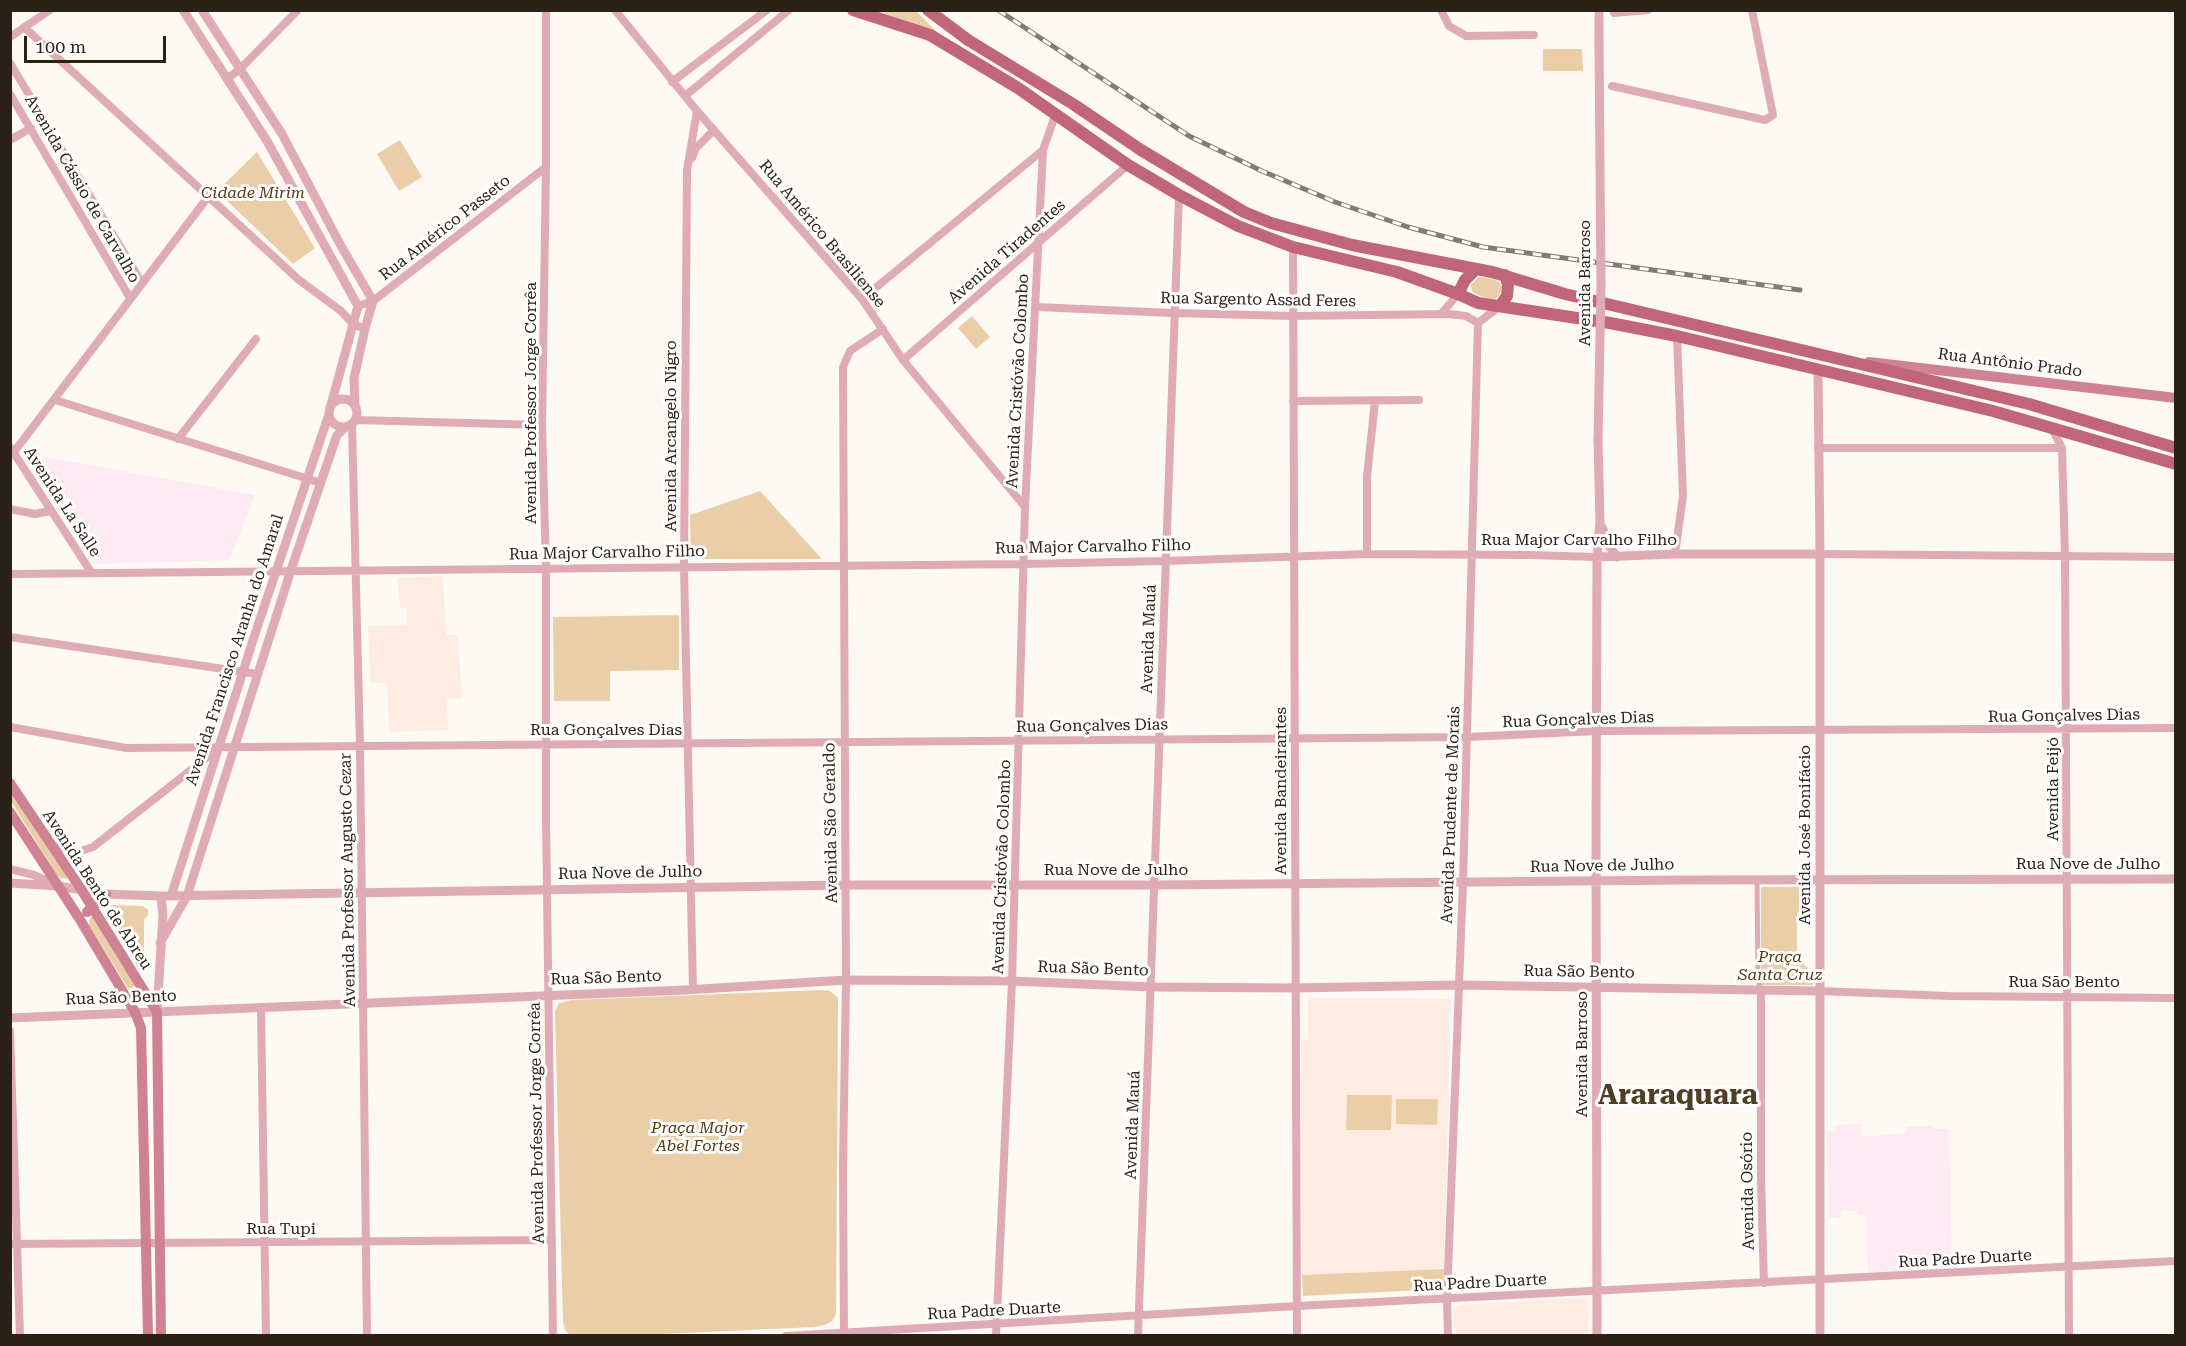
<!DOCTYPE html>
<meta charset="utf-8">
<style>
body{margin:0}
#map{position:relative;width:2186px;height:1346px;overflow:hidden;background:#fef9f3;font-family:"Roboto Serif",serif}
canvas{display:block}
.frame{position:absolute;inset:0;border:12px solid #2a2216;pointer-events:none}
.scale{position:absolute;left:24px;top:36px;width:142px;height:27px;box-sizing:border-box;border:3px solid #2a2216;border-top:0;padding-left:8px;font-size:18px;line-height:21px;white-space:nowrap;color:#2a2216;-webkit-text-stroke:4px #fff;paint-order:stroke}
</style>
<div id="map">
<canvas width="2186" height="1346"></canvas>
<div class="frame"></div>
<div class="scale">100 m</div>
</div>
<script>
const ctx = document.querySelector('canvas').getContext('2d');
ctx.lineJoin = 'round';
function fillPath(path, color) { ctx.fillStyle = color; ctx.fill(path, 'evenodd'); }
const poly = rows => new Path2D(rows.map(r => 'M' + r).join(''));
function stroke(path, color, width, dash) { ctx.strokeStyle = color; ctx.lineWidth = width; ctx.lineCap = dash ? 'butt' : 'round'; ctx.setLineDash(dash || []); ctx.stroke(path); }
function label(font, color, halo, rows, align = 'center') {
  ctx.font = font + ' "Roboto Serif",serif'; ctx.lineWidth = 6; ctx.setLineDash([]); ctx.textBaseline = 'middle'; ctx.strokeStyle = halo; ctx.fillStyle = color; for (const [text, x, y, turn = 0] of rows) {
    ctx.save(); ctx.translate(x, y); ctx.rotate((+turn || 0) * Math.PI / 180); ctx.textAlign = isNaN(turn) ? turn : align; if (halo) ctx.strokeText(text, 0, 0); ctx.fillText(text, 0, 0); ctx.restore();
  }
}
fillPath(poly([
 [443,576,446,635,458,635,462,698,447,699,448,730,389,732,387,683,371,683,368,626,407,625,407,608,400,608,398,578],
 [1308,998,1451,999,1444,1269,1302,1275,1301,1040,1308,1039],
 [1583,1298,1589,1300,1588,1335,1455,1335,1454,1309,1459,1305]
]), '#feece2');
fillPath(poly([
 [34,455,255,495,229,560,93,564,34,465],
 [1861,1124,1862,1137,1906,1133,1907,1127,1933,1126,1933,1129,1949,1129,1952,1269,1868,1272,1866,1215,1857,1214,1857,1211,1841,1211,1841,1217,1829,1218,1827,1131,1835,1131,1835,1125]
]), '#fdeaf3');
fillPath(poly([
 [880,10,916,11,939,34,879,11],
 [1543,49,1582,49,1583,71,1543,71],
 [400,140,422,177,399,191,377,154],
 [257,152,315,248,293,264,217,191],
 [1478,277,1493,279,1499,282,1502,287,1499,296,1495,299,1486,298,1474,293,1471,289,1471,284],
 [972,316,990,337,976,349,958,328],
 [760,491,822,559,691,559,690,515],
 [679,615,679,670,610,671,610,701,554,701,553,617],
 [10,787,67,874,67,879,61,878,56,874,11,801],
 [1761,887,1812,887,1812,898,1797,914,1797,958,1813,973,1813,985,1761,985],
 [112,905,143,906,148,910,148,915,144,920,144,955,147,962,147,969,145,972,140,971,106,914,107,908],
 [93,915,136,985,129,990,89,925,90,918],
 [821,990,830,991,838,998,836,1314,832,1321,825,1325,815,1327,639,1335,570,1335,565,1330,563,1321,555,1011,559,1003,572,1000],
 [1347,1095,1392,1095,1391,1130,1346,1130],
 [1396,1099,1438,1099,1437,1125,1396,1124],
 [1444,1269,1443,1289,1303,1296,1302,1275]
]), '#eacea8');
stroke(poly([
 [1757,880,1758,980,1761,991]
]), '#dfabb4', 5);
stroke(poly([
 [546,10,546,167,542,425,546,569,546,817,553,1336],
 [615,10,697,111,862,299,903,360,1025,507],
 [1441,10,1449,26,1466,36,1534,35],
 [1614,13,1648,10],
 [24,27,299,280,341,311,353,324,365,329],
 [10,37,50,10],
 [10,63,142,283],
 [227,79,240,69,298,10],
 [672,82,767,10],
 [1612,86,1765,120,1773,115,1752,10],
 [10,94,130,298],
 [685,96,789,10],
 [10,140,31,128],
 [692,158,696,148,714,130],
 [1293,247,1297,1336],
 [862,299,1043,150],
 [358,306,373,301,546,167],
 [1036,307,1173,313,1292,316,1449,314,1466,316,1478,323],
 [1441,314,1458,294],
 [1478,323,1500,306],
 [903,360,1128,165],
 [55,400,321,483],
 [1293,401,1419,400],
 [355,420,542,425],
 [352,423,360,746,367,1336],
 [2051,427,2062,448,2065,557,2069,1336],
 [178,439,256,339],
 [10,447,91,572],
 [1818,448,2062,448],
 [14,452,208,197],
 [10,509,35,514,50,511],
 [1367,554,1367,477,1375,401],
 [1675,554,1683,496,1677,336],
 [1820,554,2176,557],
 [10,574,1024,564,1165,561,1367,554,1529,555,1597,557],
 [10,637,257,674],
 [10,727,126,748,1467,737,1597,731,2176,728],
 [52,846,78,852,93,847,219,748],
 [10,869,34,875,54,884],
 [693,990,684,567,687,170,697,111],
 [1761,991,1761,1179,1764,1283],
 [1819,991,1949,996,2176,998],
 [261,1008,266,1336],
 [10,1031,20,1336],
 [10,1244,552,1240],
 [786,1336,1297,1306,2176,1261],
 [844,1336,843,1167,846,980,843,367,850,351,883,329],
 [996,1336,1012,981,1025,507,1043,150,1056,113],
 [1138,1336,1179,195],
 [1448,1336,1447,1298,1463,882,1478,323]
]), '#dfabb4', 8);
stroke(poly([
 [183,10,267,141,358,306,331,405],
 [202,10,282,134,341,246,373,301,365,329,354,378,355,406],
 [1599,10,1599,44],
 [1818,370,1820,554,1820,1336],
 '329 413a14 14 0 1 1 28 0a14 14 0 1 1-28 0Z',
 [1602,527,1608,544,1617,557],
 [1597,557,1675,554,1820,554],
 [10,883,58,886,106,894,161,896,845,885,1155,885,1683,880,2176,879],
 [171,896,256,631,329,414],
 [160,943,187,896,291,570,337,435,347,426],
 [157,1012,163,915,161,896],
 [10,1018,685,990,846,980,1012,981,1151,987,1294,988,1459,985,1819,991],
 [1597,1336,1596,836,1597,557,1600,522,1598,440]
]), '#dfabb4', 9);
stroke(poly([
 [1869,362,2176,398],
 [10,783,81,889,157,1012,161,1336],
 [10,812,79,918,135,1012,141,1028,148,1336],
 [87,912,106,894]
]), '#cf8392', 10);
stroke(poly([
 [853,10,930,35,1018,88,1128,165,1179,195,1238,226,1293,247,1397,272,1458,294,1478,303,1610,323,1677,336,1993,411,2176,464],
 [928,10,968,40,1073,104,1141,150,1244,212,1271,223,1352,245,1492,272,1565,294,2029,404,2176,448],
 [1458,294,1465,280,1476,269],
 [1500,306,1507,296,1508,284,1505,275]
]), '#c16579', 12);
const rail = poly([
 [998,10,1189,136,1262,171,1335,202,1408,227,1483,247,1800,290]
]);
stroke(rail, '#827b72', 5);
stroke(rail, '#fff', 3, [9]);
stroke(poly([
 [1598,440,1601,286,1599,44]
]), '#dfabb4', 9);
label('16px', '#2a2216', '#fff', [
 ["Avenida Cássio de Carvalho",82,189,60],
 ["Rua Américo Passeto",445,228,-38],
 ["Rua Américo Brasiliense",822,234,50],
 ["Avenida Tiradentes",1007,252,-41],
 ["Avenida Barroso",1585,283,-90],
 ["Rua Sargento Assad Feres",1258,300,1],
 ["Rua Antônio Prado",2010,363,7],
 ["Avenida Cristóvão Colombo",1018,381,-87],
 ["Avenida Professor Jorge Corrêa",531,403,-90],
 ["Avenida Arcangelo Nigro",671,436,-90],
 ["Avenida La Salle",62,502,57],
 ["Rua Major Carvalho Filho",1579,540],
 ["Rua Major Carvalho Filho",1093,547,-1],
 ["Rua Major Carvalho Filho",607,553,-1],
 ["Avenida Mauá",1149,639,-88],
 ["Avenida Francisco Aranha do Amaral",235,650,-72],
 ["Rua Gonçalves Dias",2064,716,-1],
 ["Rua Gonçalves Dias",1578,720,-2],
 ["Rua Gonçalves Dias",1092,726,-1],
 ["Rua Gonçalves Dias",606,730],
 ["Avenida Feijó",2053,789,-90],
 ["Avenida Bandeirantes",1281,791,-90],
 ["Avenida Prudente de Morais",1451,815,-88],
 ["Avenida São Geraldo",831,823,-91],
 ["Avenida José Bonifácio",1805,835,-90],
 ["Rua Nove de Julho",2088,864],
 ["Rua Nove de Julho",1602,866,-1],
 ["Avenida Cristóvão Colombo",1002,867,-88],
 ["Rua Nove de Julho",1116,870],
 ["Rua Nove de Julho",630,873,-1],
 ["Avenida Professor Augusto Cezar",348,880,-91],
 ["Avenida Bento de Abreu",97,890,57],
 ["Rua São Bento",1093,969,2],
 ["Rua São Bento",1579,972,1],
 ["Rua São Bento",606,978,-2],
 ["Rua São Bento",2064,982],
 ["Rua São Bento",121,998,-2],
 ["Avenida Barroso",1582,1054,-90],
 ["Avenida Professor Jorge Corrêa",537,1123,-91],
 ["Avenida Mauá",1133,1125,-88],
 ["Avenida Osório",1748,1191,-91],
 ["Rua Tupi",281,1229],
 ["Rua Padre Duarte",1965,1259,-3],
 ["Rua Padre Duarte",1480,1283,-3],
 ["Rua Padre Duarte",994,1311,-3]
]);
label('italic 16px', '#533a11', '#fff', [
 ["Cidade Mirim",253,193],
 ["Praça",1780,957],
 ["Santa Cruz",1780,975],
 ["Praça Major",698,1128],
 ["Abel Fortes",698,1146]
]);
label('bold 28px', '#503e24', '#fff', [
 ["Araraquara",1678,1096]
]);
</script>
